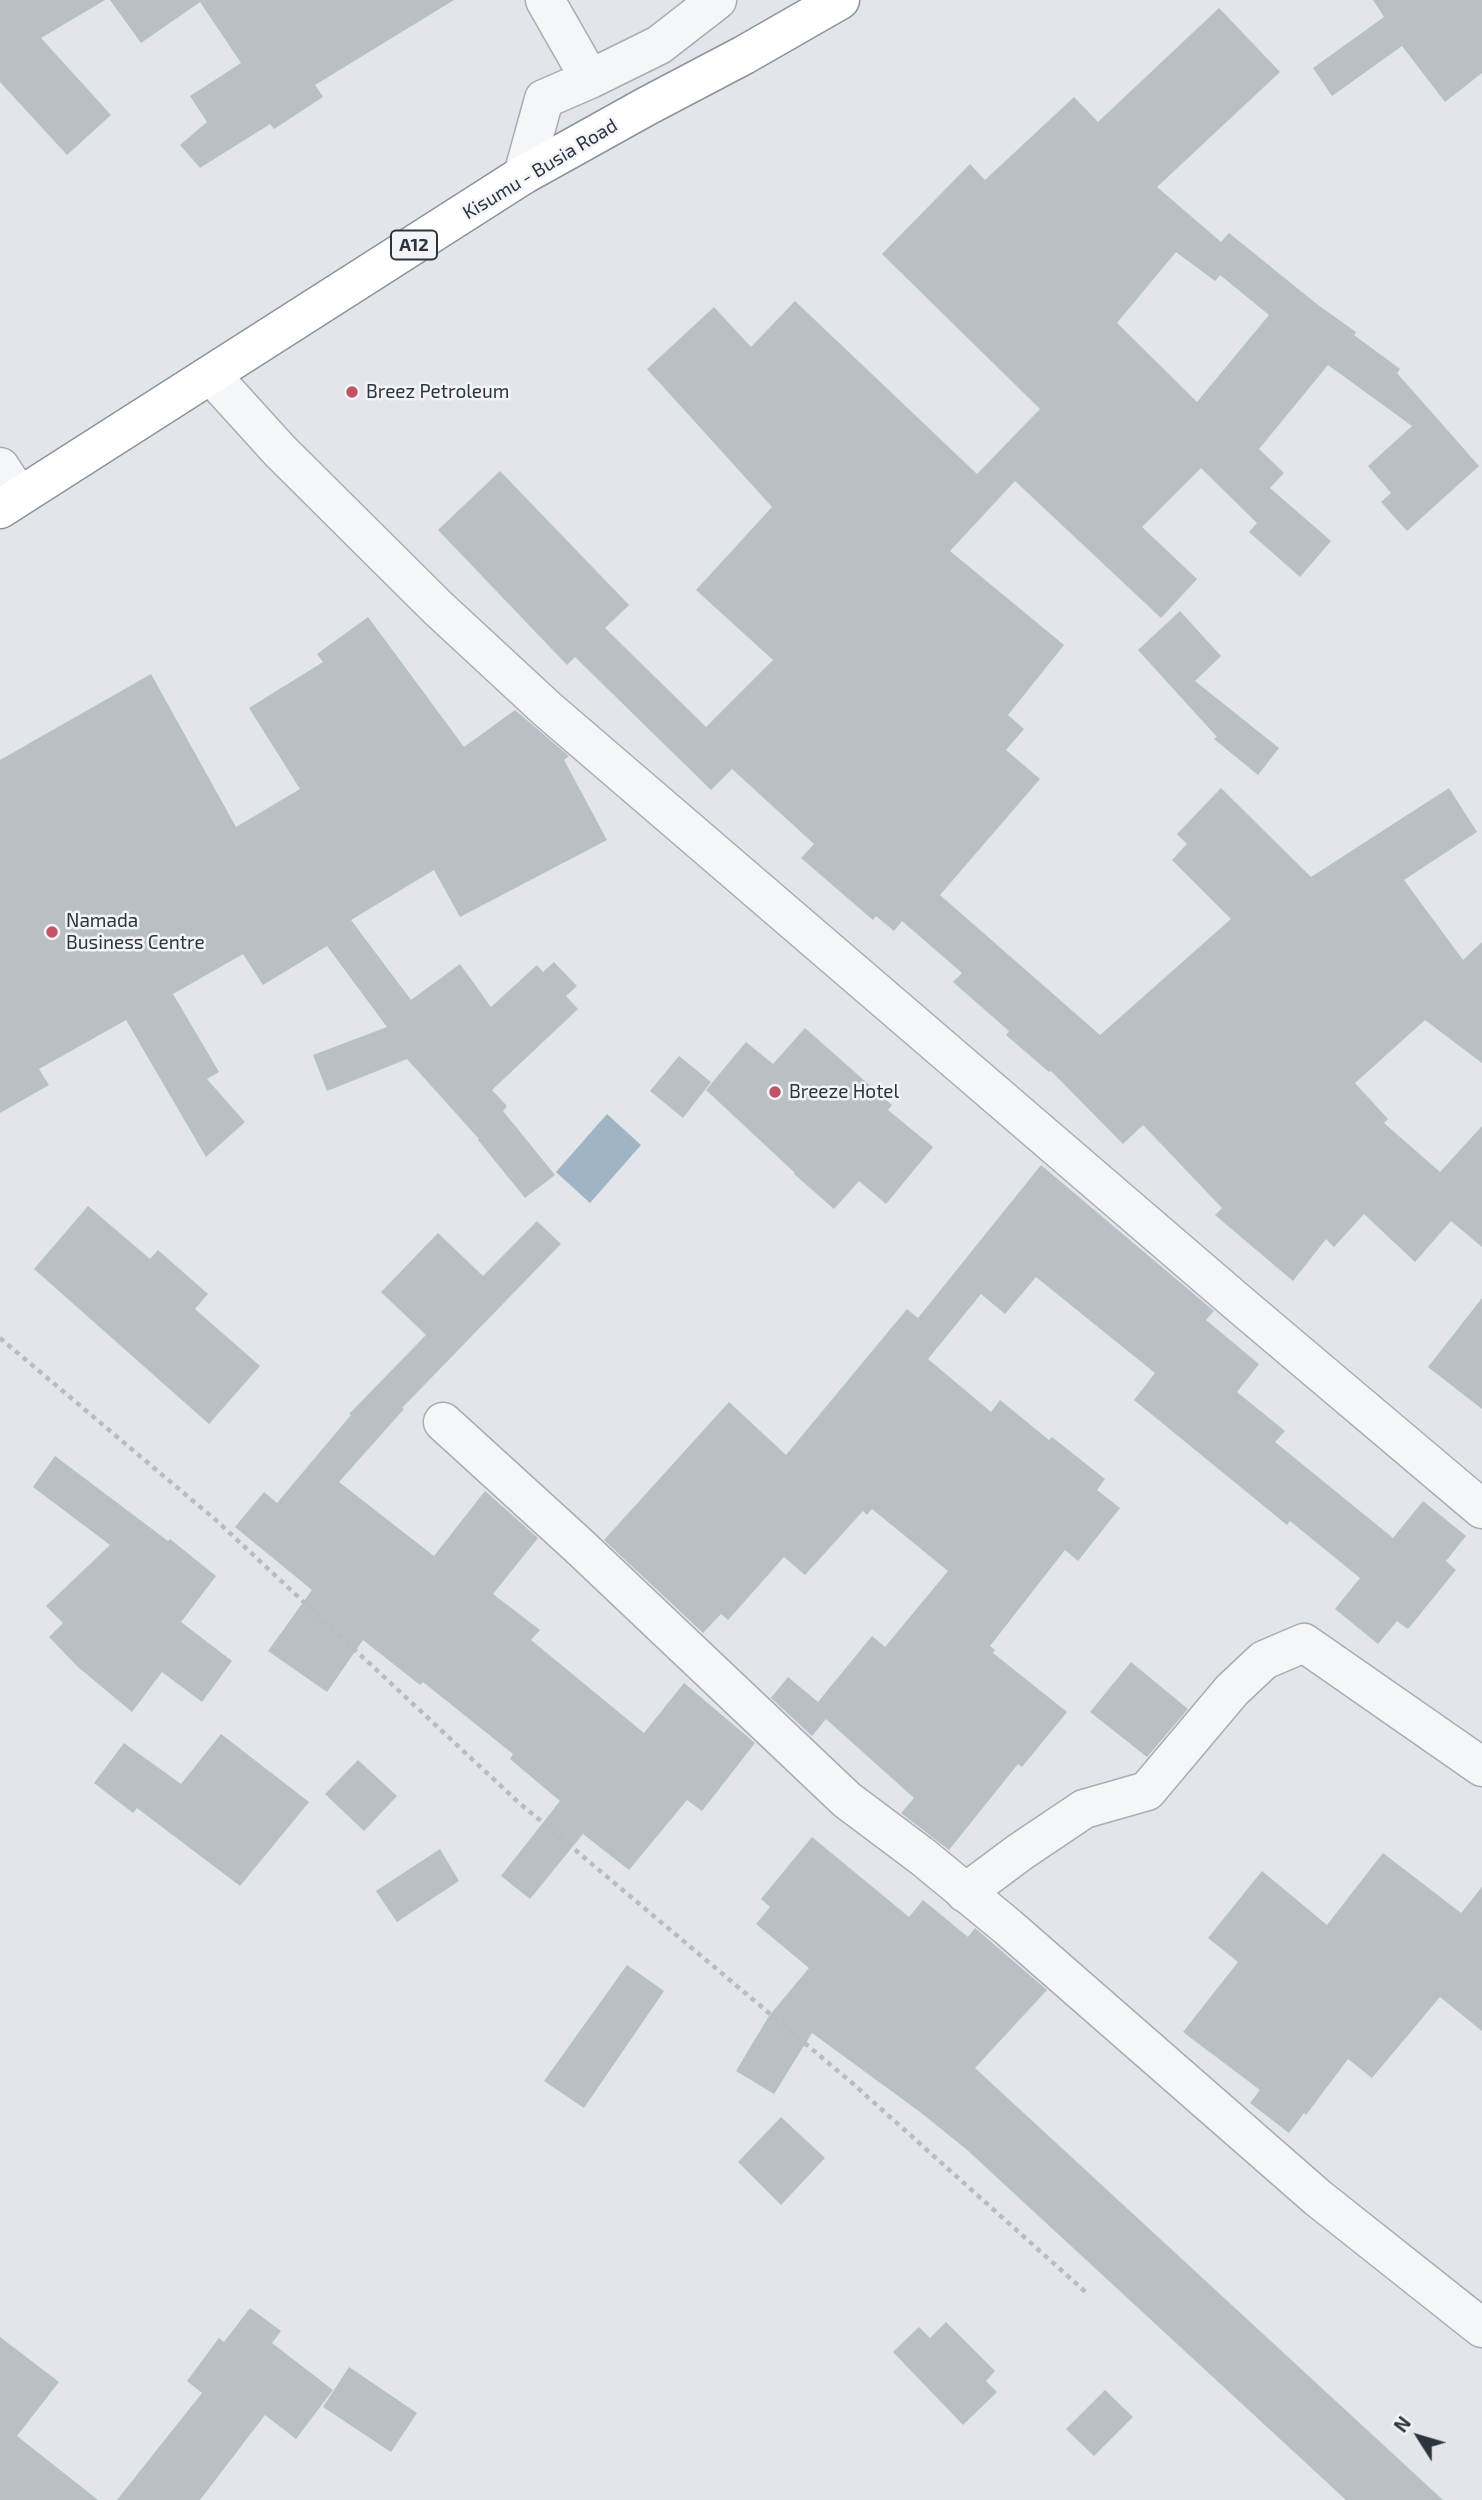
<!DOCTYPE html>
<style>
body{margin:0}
#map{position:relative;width:1482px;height:2500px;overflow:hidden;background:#e2e5e9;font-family:"Exo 2",sans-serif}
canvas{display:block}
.north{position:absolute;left:1384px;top:2402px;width:70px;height:70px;-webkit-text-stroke:5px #f2f4f7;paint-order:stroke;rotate:307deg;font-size:19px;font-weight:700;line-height:28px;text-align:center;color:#2c3440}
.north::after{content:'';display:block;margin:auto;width:24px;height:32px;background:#2c3440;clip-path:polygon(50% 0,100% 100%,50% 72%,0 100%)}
</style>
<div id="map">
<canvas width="1482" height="2500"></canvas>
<div class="north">N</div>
</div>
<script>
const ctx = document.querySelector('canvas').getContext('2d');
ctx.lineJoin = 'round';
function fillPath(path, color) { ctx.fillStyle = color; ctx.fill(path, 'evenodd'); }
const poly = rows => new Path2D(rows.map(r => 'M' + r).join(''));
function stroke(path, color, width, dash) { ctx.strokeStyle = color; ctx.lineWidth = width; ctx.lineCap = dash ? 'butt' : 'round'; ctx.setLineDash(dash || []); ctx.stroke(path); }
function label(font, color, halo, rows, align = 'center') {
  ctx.font = font + ' "Exo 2",sans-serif'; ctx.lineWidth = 5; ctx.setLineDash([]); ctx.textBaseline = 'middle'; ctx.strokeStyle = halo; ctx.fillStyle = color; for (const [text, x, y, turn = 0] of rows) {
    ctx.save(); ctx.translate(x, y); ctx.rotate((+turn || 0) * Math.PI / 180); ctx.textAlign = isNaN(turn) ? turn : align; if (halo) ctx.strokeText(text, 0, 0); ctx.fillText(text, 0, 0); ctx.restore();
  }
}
fillPath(poly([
 [607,1114,641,1145,590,1203,556,1172]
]), '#a1b4c6');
fillPath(poly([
 [0,0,105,0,41,38,111,115,67,155,0,82],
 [110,0,454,0,315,85,323,97,274,129,270,124,200,168,180,145,207,122,190,96,241,63,200,2,141,43],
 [1373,0,1482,0,1482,73,1445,102,1402,46,1332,96,1313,68,1384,17],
 [1219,8,1280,72,1157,187,1221,242,1229,233,1318,305,1356,332,1354,335,1400,369,1397,373,1479,466,1407,531,1381,502,1391,493,1368,466,1412,426,1328,365,1259,449,1284,473,1270,488,1331,541,1300,577,1249,532,1257,523,1201,468,1142,527,1197,579,1161,618,1015,481,950,551,1064,645,1008,715,1024,729,1006,750,1040,779,940,895,1100,1035,1231,919,1172,860,1187,844,1177,834,1221,788,1311,877,1449,788,1477,832,1404,880,1463,960,1482,942,1482,1063,1425,1020,1355,1083,1388,1119,1384,1123,1440,1172,1482,1126,1482,1247,1451,1221,1415,1262,1364,1214,1334,1247,1326,1239,1293,1281,1215,1215,1222,1208,1143,1125,1123,1144,1051,1071,1049,1072,1006,1035,1009,1031,953,982,962,973,902,921,894,931,876,916,873,920,801,858,814,844,732,769,711,790,575,657,567,665,438,530,500,471,629,605,605,628,706,727,773,660,696,590,772,507,647,369,714,307,751,347,795,301,977,474,1040,409,882,254,970,164,985,180,1074,97,1098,122],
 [1176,252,1215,281,1220,275,1269,315,1197,402,1117,323],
 [1180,611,1221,656,1195,681,1279,748,1258,775,1214,739,1217,737,1138,650],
 [368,617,464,747,515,710,569,756,564,760,607,840,460,917,434,870,351,920,411,1000,460,964,491,1007,537,965,543,972,554,962,577,986,566,996,578,1009,492,1090,507,1106,503,1111,555,1175,525,1198,478,1140,479,1139,407,1059,327,1091,313,1055,387,1027,327,946,263,985,243,954,173,994,219,1072,207,1079,245,1122,206,1157,126,1020,39,1069,49,1085,0,1113,0,760,151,674,236,827,300,789,249,708,323,662,317,654],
 [805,1028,892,1105,888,1110,933,1147,886,1204,859,1181,834,1209,794,1174,795,1173,706,1090,746,1042,773,1064],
 [679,1056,711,1082,683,1118,650,1091],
 [1041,1165,1214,1311,1206,1320,1259,1364,1237,1392,1285,1431,1275,1442,1393,1538,1423,1501,1466,1536,1446,1561,1456,1570,1408,1629,1397,1621,1378,1644,1335,1609,1360,1578,1290,1521,1287,1525,1134,1400,1155,1373,1036,1277,1005,1314,981,1294,928,1359,991,1412,1000,1400,1049,1440,1052,1437,1105,1479,1097,1490,1120,1508,1078,1561,1065,1550,990,1646,995,1650,993,1653,1067,1712,1022,1767,1018,1764,949,1850,901,1813,914,1798,826,1719,812,1736,771,1698,788,1677,818,1702,872,1636,885,1647,948,1571,872,1509,867,1515,863,1511,805,1575,784,1557,728,1620,721,1614,703,1633,604,1540,729,1402,786,1455,907,1309,918,1318],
 [88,1206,150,1259,158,1250,208,1294,195,1309,260,1366,209,1424,34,1269],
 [537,1221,561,1244,402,1408,404,1409,339,1482,434,1556,485,1491,538,1538,493,1594,540,1630,531,1640,644,1733,684,1683,755,1743,702,1811,687,1800,629,1870,583,1834,530,1899,501,1876,560,1801,510,1759,513,1754,423,1682,420,1685,363,1640,327,1692,268,1651,312,1590,235,1527,264,1492,277,1503,351,1415,349,1414,426,1335,381,1292,438,1233,483,1276],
 [1482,1298,1482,1409,1428,1367],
 [55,1456,168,1541,170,1539,216,1576,181,1622,232,1661,202,1702,162,1672,132,1712,78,1667,49,1637,63,1623,46,1606,110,1545,33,1487],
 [1131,1662,1188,1709,1147,1757,1090,1712],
 [221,1734,309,1802,240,1886,137,1808,133,1813,94,1783,124,1743,181,1784],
 [358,1760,397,1796,364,1831,325,1794],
 [812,1837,909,1917,923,1900,968,1937,975,1928,1047,1990,975,2068,1443,2500,1346,2500,966,2149,920,2112,812,2033,774,2094,736,2071,769,2016,809,1968,756,1924,770,1907,761,1899],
 [440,1849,459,1881,397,1922,376,1891],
 [1383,1853,1461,1913,1482,1887,1482,2031,1440,1997,1372,2078,1348,2059,1306,2115,1304,2113,1289,2133,1250,2103,1260,2090,1183,2032,1238,1962,1208,1938,1262,1871,1327,1925],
 [627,1965,664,1991,584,2108,544,2081],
 [781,2117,825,2158,781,2205,738,2162],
 [250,2308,281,2331,272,2343,333,2390,296,2439,265,2415,200,2500,117,2500,202,2393,187,2381,219,2338,224,2342],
 [946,2322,995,2371,986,2381,997,2392,963,2425,893,2352,919,2327,930,2338],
 [0,2337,59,2382,17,2436,98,2500,0,2500],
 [349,2367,417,2413,391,2452,323,2407],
 [1105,2390,1133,2417,1094,2456,1066,2429]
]), '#babfc6');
const minor = poly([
 [590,79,659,45,717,0],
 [523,175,544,99,590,79,545,0],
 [211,375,280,451,438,608,547,709,1243,1307,1482,1509],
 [0,467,19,496],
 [443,1422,579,1546,847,1800,923,1857,1008,1927,1318,2198,1482,2328],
 [965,1893,1020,1852,1084,1809,1147,1791,1232,1690,1264,1660,1304,1643,1482,1767]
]);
const trunk = poly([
 [0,509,523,175,647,106,744,55,840,0]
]);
stroke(minor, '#a8acb3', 41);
stroke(trunk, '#8b939f', 41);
stroke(poly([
 [0,1338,218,1522,517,1801,851,2082,1089,2295]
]), '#b9bcc1', 4.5, [5, 5]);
stroke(minor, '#f5f6f8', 38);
stroke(trunk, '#fff', 38);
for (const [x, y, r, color] of [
 [352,392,7,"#c25467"],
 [52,932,7,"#c25467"],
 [775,1092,7,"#c25467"]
]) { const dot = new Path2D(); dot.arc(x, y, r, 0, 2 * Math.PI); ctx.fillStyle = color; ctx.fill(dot); stroke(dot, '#f2f4f7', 2.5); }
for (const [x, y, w] of [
 [414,245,46]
]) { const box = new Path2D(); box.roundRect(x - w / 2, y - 14.5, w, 29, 5); ctx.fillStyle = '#f2f4f7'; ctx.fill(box); stroke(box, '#2c3440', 2); }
label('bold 18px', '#2c3440', null, [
 ["A12",414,245]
]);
label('19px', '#2c3440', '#f2f4f7', [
 ["Kisumu - Busia Road",540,169,-31]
]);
label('19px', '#2c3440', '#f2f4f7', [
 ["Breez Petroleum",366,392],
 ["Namada",66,921],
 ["Business Centre",66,943],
 ["Breeze Hotel",789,1092]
], 'left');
</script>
